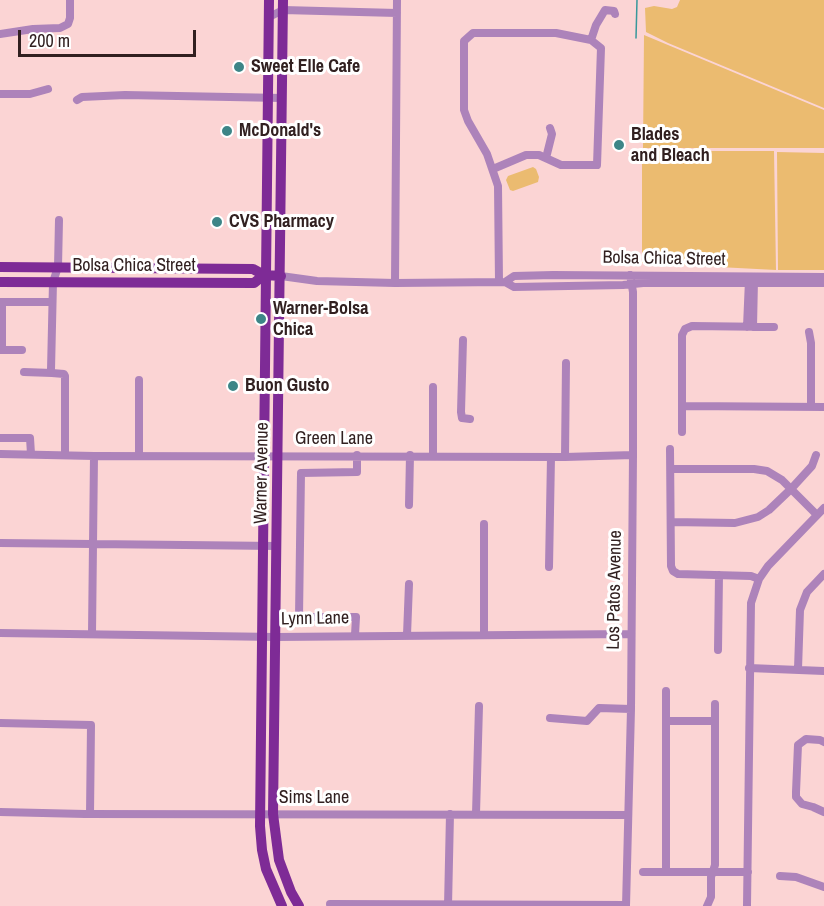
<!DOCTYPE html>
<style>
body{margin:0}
#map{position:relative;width:824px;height:906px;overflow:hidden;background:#fbd4d4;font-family:"Archivo Narrow",sans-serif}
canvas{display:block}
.scale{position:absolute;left:18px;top:30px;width:178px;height:27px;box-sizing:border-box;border:3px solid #312020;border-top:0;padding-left:8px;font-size:18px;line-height:21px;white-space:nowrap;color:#312020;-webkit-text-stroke:4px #fff;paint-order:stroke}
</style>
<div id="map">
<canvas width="824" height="906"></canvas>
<div class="scale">200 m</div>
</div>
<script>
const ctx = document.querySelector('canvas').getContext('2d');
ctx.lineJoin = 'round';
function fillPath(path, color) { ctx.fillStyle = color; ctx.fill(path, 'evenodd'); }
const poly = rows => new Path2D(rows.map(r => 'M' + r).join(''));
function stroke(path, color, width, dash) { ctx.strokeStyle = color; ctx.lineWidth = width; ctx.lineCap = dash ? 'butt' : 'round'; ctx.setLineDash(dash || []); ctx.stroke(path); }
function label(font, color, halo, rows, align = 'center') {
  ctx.font = font + ' "Archivo Narrow",sans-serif'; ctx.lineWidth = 6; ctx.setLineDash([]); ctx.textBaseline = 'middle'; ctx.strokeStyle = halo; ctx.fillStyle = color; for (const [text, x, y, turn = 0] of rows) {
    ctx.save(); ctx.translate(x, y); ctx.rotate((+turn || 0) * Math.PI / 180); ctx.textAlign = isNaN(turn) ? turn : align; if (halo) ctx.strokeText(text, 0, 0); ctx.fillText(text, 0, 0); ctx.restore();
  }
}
fillPath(poly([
 [680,0,824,0,824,108,668,43,646,32,645,8,654,6,672,9,677,7],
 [644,35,824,110,824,148,643,148],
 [642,151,774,151,776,270,642,263],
 [777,152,824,153,824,270,778,270],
 [533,167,536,169,539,177,538,182,513,191,510,190,506,180,508,176]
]), '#ebbb70');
stroke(poly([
 [636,38,637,0]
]), '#37989b', 1.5);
stroke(poly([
 [269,17,283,10,397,13],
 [0,34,33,29,60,28,68,24,70,18,70,0],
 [591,40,596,25,605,10,614,11,615,14],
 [0,94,30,94,48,89],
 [77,100,82,97,125,95,282,98],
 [546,158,552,134,550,128],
 [493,169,526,155,539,155,561,165,597,165,601,48,591,40],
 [59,220,58,267,53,282,51,370,52,373,64,374,65,376,65,454],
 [281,276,317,281,395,283,505,282,514,287,623,285,643,283,824,283],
 [499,282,498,186,487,154,468,121,464,110,464,41,473,33,556,33,591,40],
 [505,282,514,276,553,275,824,277],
 [395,283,397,0],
 [0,302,52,302],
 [747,327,749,280],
 [753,327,754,280],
 [809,332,811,343,811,407],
 [463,340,461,412,462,418,470,419],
 [0,350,22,350],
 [2,350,2,302],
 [24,372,52,373],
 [139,380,139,455],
 [683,406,824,407],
 [682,432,682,335,685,329,692,326,774,327],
 [0,438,30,438,31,454],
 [670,449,671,566,673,571,678,574,751,576,759,579],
 [0,454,94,456,565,457,633,455],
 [433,455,433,387],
 [565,457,566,363],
 [671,469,754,469,767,471,782,480,817,515],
 [409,505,410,455],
 [671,522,735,523,758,517,769,510,791,489,812,466,816,455],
 [0,543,277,546],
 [549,567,551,457],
 [0,633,276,637,630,634],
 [92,633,94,456],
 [484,634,484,524],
 [355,635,356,617,299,617,301,473,357,472,357,455],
 [407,635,409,584],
 [718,650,719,575],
 [749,668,824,671],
 [798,669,800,610,807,592,824,574],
 [550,718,587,721,599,708,631,709],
 [666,721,715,721],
 [0,723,91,725,90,814],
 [824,742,820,740,806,739,798,745,796,792,796,797,802,804,813,807,824,812],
 [0,812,85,814,628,815],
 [476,814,479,706],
 [643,872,748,872],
 [666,872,666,691],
 [780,876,796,877,824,887],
 [330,904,626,905],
 [448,906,450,814],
 [626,906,631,709,633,455,633,292,630,275],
 [707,906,711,897,711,877,715,865,715,704],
 [747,906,751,603,759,579,768,566,824,508]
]), '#ad83ba', 8);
stroke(poly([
 [269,0,260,826,262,850,266,869,282,906],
 [283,0,273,814,279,860,291,892,299,906],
 [0,267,253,269,264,275,281,276],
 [0,282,254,283,264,275]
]), '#7e2b96', 10);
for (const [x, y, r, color] of [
 [239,67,6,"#3d8587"],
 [227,131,6,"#3d8587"],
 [619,145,6,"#3d8587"],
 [217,222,6,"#3d8587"],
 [261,319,6,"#3d8587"],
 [233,386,6,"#3d8587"]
]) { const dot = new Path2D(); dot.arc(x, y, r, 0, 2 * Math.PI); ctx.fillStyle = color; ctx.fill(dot); stroke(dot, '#fff', 2); }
label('bold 18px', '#312020', '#fff', [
 ["Sweet Elle Cafe",251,67],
 ["McDonald's",239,131],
 ["Blades",631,135],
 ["and Bleach",631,156],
 ["CVS Pharmacy",229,222],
 ["Warner-Bolsa",273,309],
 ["Chica",273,330],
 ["Buon Gusto",245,386]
], 'left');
label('18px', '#312020', '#fff', [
 ["Bolsa Chica Street",664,259,1],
 ["Bolsa Chica Street",134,266],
 ["Green Lane",334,439],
 ["Warner Avenue",262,473,-89],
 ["Los Patos Avenue",615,590,-89],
 ["Lynn Lane",315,619,-1],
 ["Sims Lane",314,798]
]);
</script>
